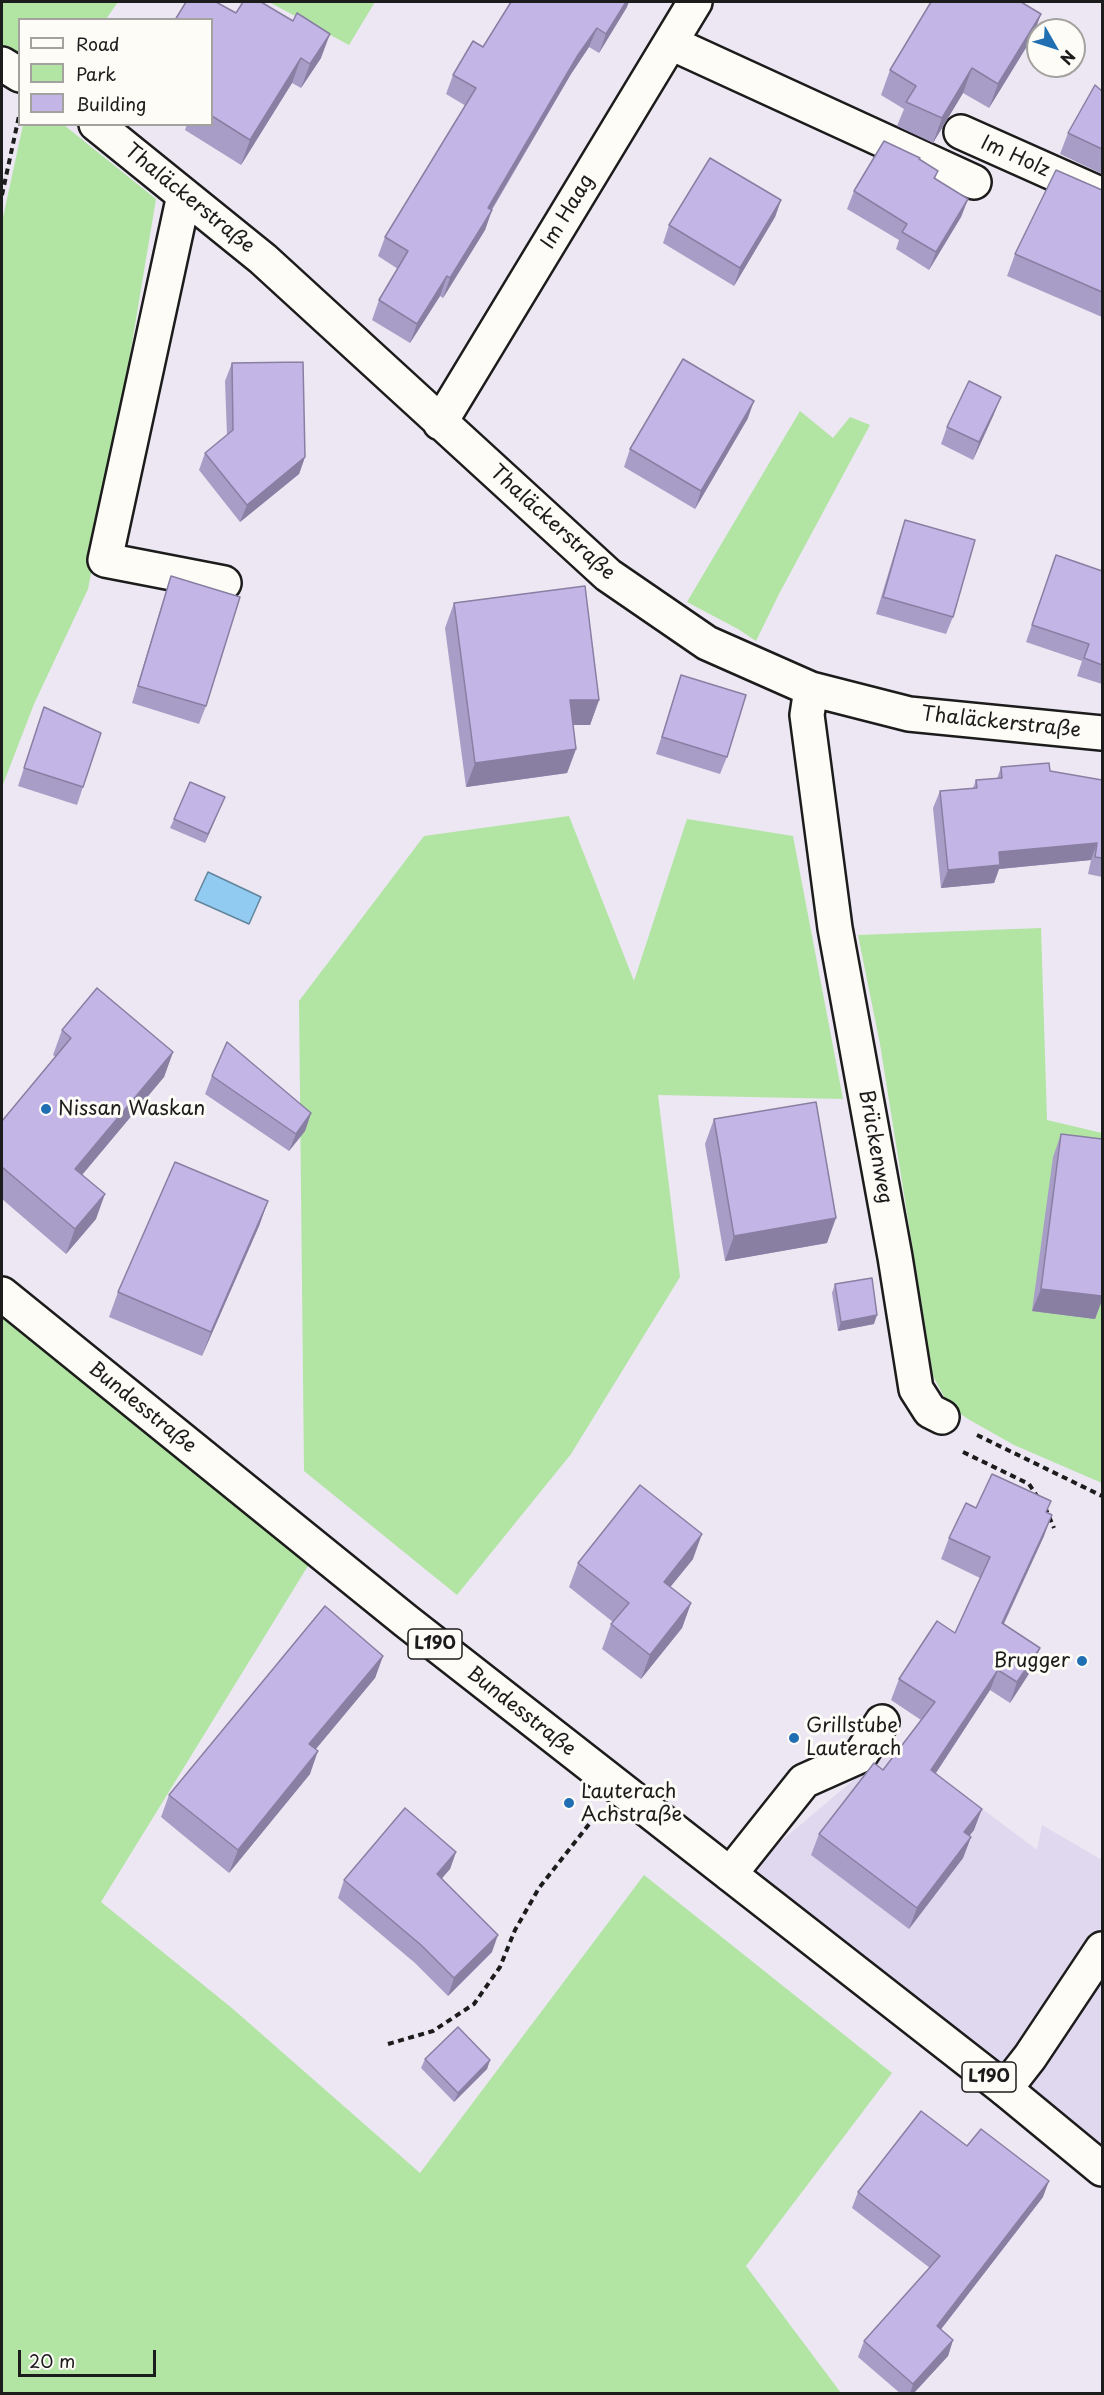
<!DOCTYPE html>
<meta charset="utf-8">
<style>
body{margin:0}
#map{position:relative;width:1104px;height:2395px;overflow:hidden;background:#ece7f2;font-family:"Playpen Sans",sans-serif}
canvas{display:block}
.frame{position:absolute;inset:0;border:3px solid #1c1c1c;pointer-events:none}
.legend{position:absolute;left:18px;top:18px;width:195px;height:108px;box-sizing:border-box;background:#fdfcf7;border:2px solid #a3a29f;margin:0;padding:8px 10px;list-style:none;font-size:18px;color:#1c1c1c}
.legend li{display:flex;align-items:center;gap:12px;height:30px}
.legend b{width:30px;border:2px solid #a3a29f}
.north{position:absolute;left:1026px;top:18px;width:60px;height:60px;box-sizing:border-box;background:#fdfcf7;border:2px solid #a3a29f;border-radius:50%;rotate:129deg;font-size:16px;font-weight:700;line-height:24px;text-align:center;color:#1c1c1c}
.north::after{content:'';display:block;margin:auto;width:21px;height:27px;background:#1f6fb2;clip-path:polygon(50% 0,100% 100%,50% 72%,0 100%)}
.scale{position:absolute;left:18px;top:2350px;width:138px;height:27px;box-sizing:border-box;border:3px solid #1c1c1c;border-top:0;padding-left:8px;font-size:18px;line-height:21px;white-space:nowrap;color:#1c1c1c;-webkit-text-stroke:4px #fdfcf7;paint-order:stroke}
</style>
<div id="map">
<canvas width="1104" height="2395"></canvas>
<div class="frame"></div>
<ul class="legend">
<li><b style="height:8px;background:#fdfcf7"></b>Road</li>
<li><b style="height:16px;background:#b2e4a4"></b>Park</li>
<li><b style="height:16px;background:#c3b6e7"></b>Building</li>
</ul>
<div class="north">N</div>
<div class="scale">20 m</div>
</div>
<script>
const ctx = document.querySelector('canvas').getContext('2d');
ctx.lineJoin = 'round';
function fillPath(path, color) { ctx.fillStyle = color; ctx.fill(path, 'evenodd'); }
const poly = rows => new Path2D(rows.map(r => 'M' + r).join(''));
function stroke(path, color, width, dash) { ctx.strokeStyle = color; ctx.lineWidth = width; ctx.lineCap = dash ? 'butt' : 'round'; ctx.setLineDash(dash || []); ctx.stroke(path); }
function label(font, color, halo, rows, align = 'center') {
  ctx.font = font + ' "Playpen Sans",sans-serif'; ctx.lineWidth = 6; ctx.setLineDash([]); ctx.textBaseline = 'middle'; ctx.strokeStyle = halo; ctx.fillStyle = color; for (const [text, x, y, turn = 0] of rows) {
    ctx.save(); ctx.translate(x, y); ctx.rotate((+turn || 0) * Math.PI / 180); ctx.textAlign = isNaN(turn) ? turn : align; if (halo) ctx.strokeText(text, 0, 0); ctx.fillText(text, 0, 0); ctx.restore();
  }
}
fillPath(poly([
 [896,1744,1037,1850,1042,1825,1102,1860,1102,2153,747,1870]
]), '#e0d8ef');
fillPath(poly([
 [2,2,118,2,106,19,20,20,19,57,2,48],
 [269,2,375,2,349,45],
 [23,125,64,125,156,199,106,499,88,589,34,704,2,787,2,222],
 [800,411,833,438,850,417,870,425,780,592,756,641,738,629,687,602],
 [569,816,634,981,687,819,793,836,843,1099,658,1095,680,1277,571,1454,457,1595,304,1471,299,1001,424,836],
 [1041,928,1047,1120,1102,1133,1102,1483,1014,1445,968,1419,949,1406,933,1376,880,1044,858,935],
 [2,1307,311,1561,101,1902,233,2009,420,2173,644,1875,892,2073,746,2266,841,2393,2,2393]
]), '#b2e4a4');
const water = poly([
 [208,872,261,897,249,924,195,900,208,872]
]);
fillPath(water, '#92cbf2');
stroke(water, '#63859c', 1.5);
const minor = poly([
 [671,43,974,182],
 [2,64,20,75],
 [96,124,263,259,608,575,707,643,811,689,909,714,1102,733],
 [961,132,1102,195],
 [184,195,105,560,224,583],
 [440,423,695,2],
 [811,689,807,715,835,928,895,1257,916,1389,930,1411,942,1417],
 [730,1874,804,1781,860,1756,882,1722],
 [1005,2089,1030,2057,1102,1949]
]);
const major = poly([
 [2,1294,406,1621,1005,2089,1102,2169]
]);
stroke(minor, '#1c1c1c', 38);
stroke(major, '#1c1c1c', 38);
stroke(poly([
 [2,195,19,116],
 [977,1435,1102,1496],
 [963,1452,1029,1484,1039,1499],
 [1045,1507,1054,1528],
 [388,2044,433,2031,474,2004,500,1967,515,1930,539,1888,593,1819]
]), '#1c1c1c', 4, [6, 4.5]);
stroke(minor, '#fdfcf7', 33);
stroke(major, '#fdfcf7', 33);
fillPath(poly([
 [627,7,599,53,589,47,571,74,492,210,485,230,443,298,440,296,410,343,372,320,379,300,398,269,378,256,385,237,466,106,446,94,453,75,483,47],
 [236,13,321,58,301,88,292,83,241,165,185,130,187,124,212,124,212,20],
 [1041,14,1032,38,989,108,963,93,933,143,897,126,904,109,881,95,890,70],
 [1102,91,1102,174,1060,154,1068,133],
 [919,159,938,171,935,179,968,199,961,217,929,270,896,249,899,240,847,209,854,191],
 [1102,190,1102,317,1007,276,1015,254],
 [781,200,775,217,734,286,663,243,669,225],
 [232,363,305,457,299,474,240,522,199,470,205,453,227,435,225,381],
 [994,414,973,460,941,444,947,427],
 [748,418,695,509,624,467,630,449],
 [905,520,953,617,946,634,876,614,899,538],
 [1056,555,1102,571,1102,684,1077,676,1082,661,1026,642],
 [171,576,206,706,199,724,132,703,165,594],
 [454,603,599,700,590,725,573,725,576,749,567,773,466,787,445,628],
 [681,675,727,757,720,774,656,754],
 [44,707,83,787,77,805,18,786],
 [1001,767,1050,771,1102,780,1102,877,1088,874,1091,860,999,869,994,883,941,888,933,808,940,791,973,788,976,780,997,779],
 [225,797,205,843,170,828,174,819],
 [62,1030,173,1052,164,1077,82,1175,96,1219,66,1254,2,1199,2,1121,56,1057,53,1055],
 [212,1076,311,1113,305,1131,289,1151,205,1094],
 [714,1119,827,1243,725,1261,705,1144],
 [1061,1134,1102,1139,1102,1300,1095,1319,1032,1311,1053,1157],
 [268,1201,259,1226,202,1356,109,1317,118,1292],
 [835,1284,874,1324,838,1331,832,1293],
 [976,1508,1047,1512,1044,1536,1004,1624,1032,1669,1010,1703,990,1690,936,1773,974,1830,969,1836,971,1837,963,1858,909,1929,811,1855,819,1834,883,1770,921,1720,891,1700,899,1679,955,1633,980,1578,941,1559,949,1538],
 [693,1559,670,1587,691,1603,682,1628,641,1679,602,1649,611,1624,613,1622,569,1587,578,1563],
 [383,1656,375,1678,315,1749,310,1774,229,1873,161,1817,169,1795],
 [456,1852,450,1869,442,1878,492,1952,448,1996,415,1963,338,1898,344,1880],
 [425,2059,490,2060,487,2069,454,2102,421,2068],
 [967,2146,1043,2197,941,2329,953,2340,948,2356,913,2394,901,2394,858,2357,864,2341,930,2268,852,2208,858,2192]
]), '#a89dc7');
fillPath(poly([
 [626,2,629,2,627,7,599,53,606,34],
 [1041,14,1032,38,989,108,998,84],
 [597,28,589,47,571,74,481,227,488,208,578,55],
 [330,34,321,58,301,88,310,64],
 [301,58,292,83,241,165,250,140],
 [972,68,963,93,933,143,942,118],
 [968,199,961,217,929,270,936,252],
 [781,200,775,217,734,286,740,268],
 [492,210,485,230,443,298,450,278],
 [447,276,440,296,410,343,417,324],
 [1001,397,994,414,973,460,979,442],
 [754,401,748,418,695,509,701,491],
 [305,457,299,474,240,522,247,505],
 [570,700,599,700,590,725,561,725],
 [576,749,567,773,466,787,475,763],
 [225,797,221,806,205,843,208,834],
 [1097,843,1091,860,999,869,994,883,941,888,948,870,999,852],
 [173,1052,164,1077,66,1194,75,1169],
 [311,1113,305,1131,289,1151,296,1134],
 [105,1194,96,1219,66,1254,75,1229],
 [268,1201,259,1226,202,1356,211,1332],
 [836,1218,827,1243,725,1261,734,1236],
 [1041,1289,1102,1296,1102,1300,1095,1319,1032,1311],
 [877,1315,874,1324,838,1331,841,1322],
 [1052,1515,1044,1536,994,1644,1002,1623],
 [702,1534,693,1559,655,1606,664,1582],
 [691,1603,682,1628,641,1679,650,1655],
 [1040,1648,1032,1669,1010,1703,1017,1682],
 [383,1656,375,1678,301,1767,309,1744],
 [998,1670,990,1690,924,1791,931,1770],
 [318,1751,310,1774,229,1873,238,1850],
 [982,1809,974,1830,956,1853,964,1832],
 [971,1837,963,1858,909,1929,917,1908],
 [456,1852,450,1869,431,1891,437,1874],
 [498,1935,492,1952,448,1996,454,1978],
 [490,2060,487,2069,454,2102,458,2093],
 [1049,2181,1043,2197,932,2341,937,2326],
 [953,2340,948,2356,913,2394,910,2394,913,2384]
]), '#887fa2');
const building = poly([
 [186,2,216,2,236,13,243,2,261,2,293,21,297,13,330,34,310,64,301,58,250,140,212,116,212,20,175,20,186,2],
 [511,2,626,2,606,34,597,28,578,55,488,208,492,210,450,278,447,276,417,324,379,300,408,251,385,237,476,88,453,75,473,41,483,47,511,2],
 [931,2,1021,2,1041,14,998,84,972,68,942,118,906,102,916,86,890,70,931,2],
 [1095,85,1102,91,1102,149,1068,133,1095,85],
 [884,141,920,158,919,159,938,171,934,178,968,199,936,252,902,232,907,224,854,191,884,141],
 [710,158,781,200,740,268,669,225,710,158],
 [1056,170,1102,190,1102,292,1015,254,1056,170],
 [683,359,754,401,701,491,630,449,683,359],
 [303,362,305,457,247,505,205,453,233,430,232,363,303,362],
 [969,381,1001,397,979,442,947,427,969,381],
 [905,520,975,540,953,617,883,597,905,520],
 [1056,555,1102,571,1102,665,1084,658,1089,644,1032,625,1056,555],
 [171,576,240,597,206,706,138,686,171,576],
 [585,586,599,700,570,700,576,749,475,763,454,603,585,586],
 [681,675,746,695,727,757,662,737,681,675],
 [44,707,101,733,83,787,24,768,44,707],
 [1049,763,1050,771,1102,780,1102,858,1095,857,1097,843,999,852,1000,865,948,870,940,791,977,788,976,780,1002,778,1001,767,1049,763],
 [190,782,225,797,208,834,174,819,190,782],
 [97,988,173,1052,75,1169,105,1194,75,1229,2,1167,2,1121,71,1038,62,1030,97,988],
 [227,1042,311,1113,296,1134,212,1076,227,1042],
 [816,1102,836,1218,734,1236,714,1119,816,1102],
 [1061,1134,1102,1139,1102,1296,1041,1289,1061,1134],
 [175,1162,268,1201,211,1332,118,1292,175,1162],
 [872,1278,877,1315,841,1322,835,1284,872,1278],
 [992,1474,1051,1501,1046,1512,1052,1515,1002,1623,1040,1648,1017,1682,998,1670,931,1770,982,1809,964,1832,971,1837,917,1908,819,1834,874,1763,883,1770,935,1702,899,1679,937,1621,955,1633,990,1557,949,1538,966,1503,976,1508,992,1474],
 [640,1485,702,1534,664,1582,691,1603,650,1655,611,1624,629,1603,578,1563,640,1485],
 [325,1606,383,1656,309,1744,318,1751,238,1850,169,1795,325,1606],
 [405,1808,456,1852,437,1874,498,1935,454,1978,421,1945,344,1880,405,1808],
 [458,2027,490,2060,458,2093,425,2059,458,2027],
 [921,2111,967,2146,981,2129,1049,2181,937,2326,953,2340,913,2384,864,2341,940,2256,858,2192,921,2111]
]);
fillPath(building, '#c3b6e7');
stroke(building, '#887fa2', 1.5);
for (const [x, y, r, color] of [
 [46,1109,6,"#1f6fb2"],
 [1082,1661,6,"#1f6fb2"],
 [794,1738,6,"#1f6fb2"],
 [569,1803,6,"#1f6fb2"]
]) { const dot = new Path2D(); dot.arc(x, y, r, 0, 2 * Math.PI); ctx.fillStyle = color; ctx.fill(dot); stroke(dot, '#fdfcf7', 2); }
for (const [x, y, w] of [
 [435,1644,54],
 [989,2077,54]
]) { const box = new Path2D(); box.roundRect(x - w / 2, y - 15, w, 30, 4.5); ctx.fillStyle = '#fdfcf7'; ctx.fill(box); stroke(box, '#1c1c1c', 1.5); }
label('bold 18px', '#1c1c1c', null, [
 ["L190",435,1644],
 ["L190",989,2077]
]);
label('20px', '#1c1c1c', '#fdfcf7', [
 ["Im Holz",1015,157,24],
 ["Thaläckerstraße",189,199,39],
 ["Im Haag",568,212,-59],
 ["Thaläckerstraße",552,523,42],
 ["Thaläckerstraße",1001,723,6],
 ["Brückenweg",875,1147,80],
 ["Bundesstraße",142,1408,39],
 ["Bundesstraße",521,1712,38]
]);
label('20px', '#1c1c1c', '#fdfcf7', [
 ["Nissan Waskan",58,1109],
 ["Brugger",1070,1661,"right"],
 ["Grillstube",806,1726],
 ["Lauterach",806,1749],
 ["Lauterach",581,1792],
 ["Achstraße",581,1815]
], 'left');
</script>
